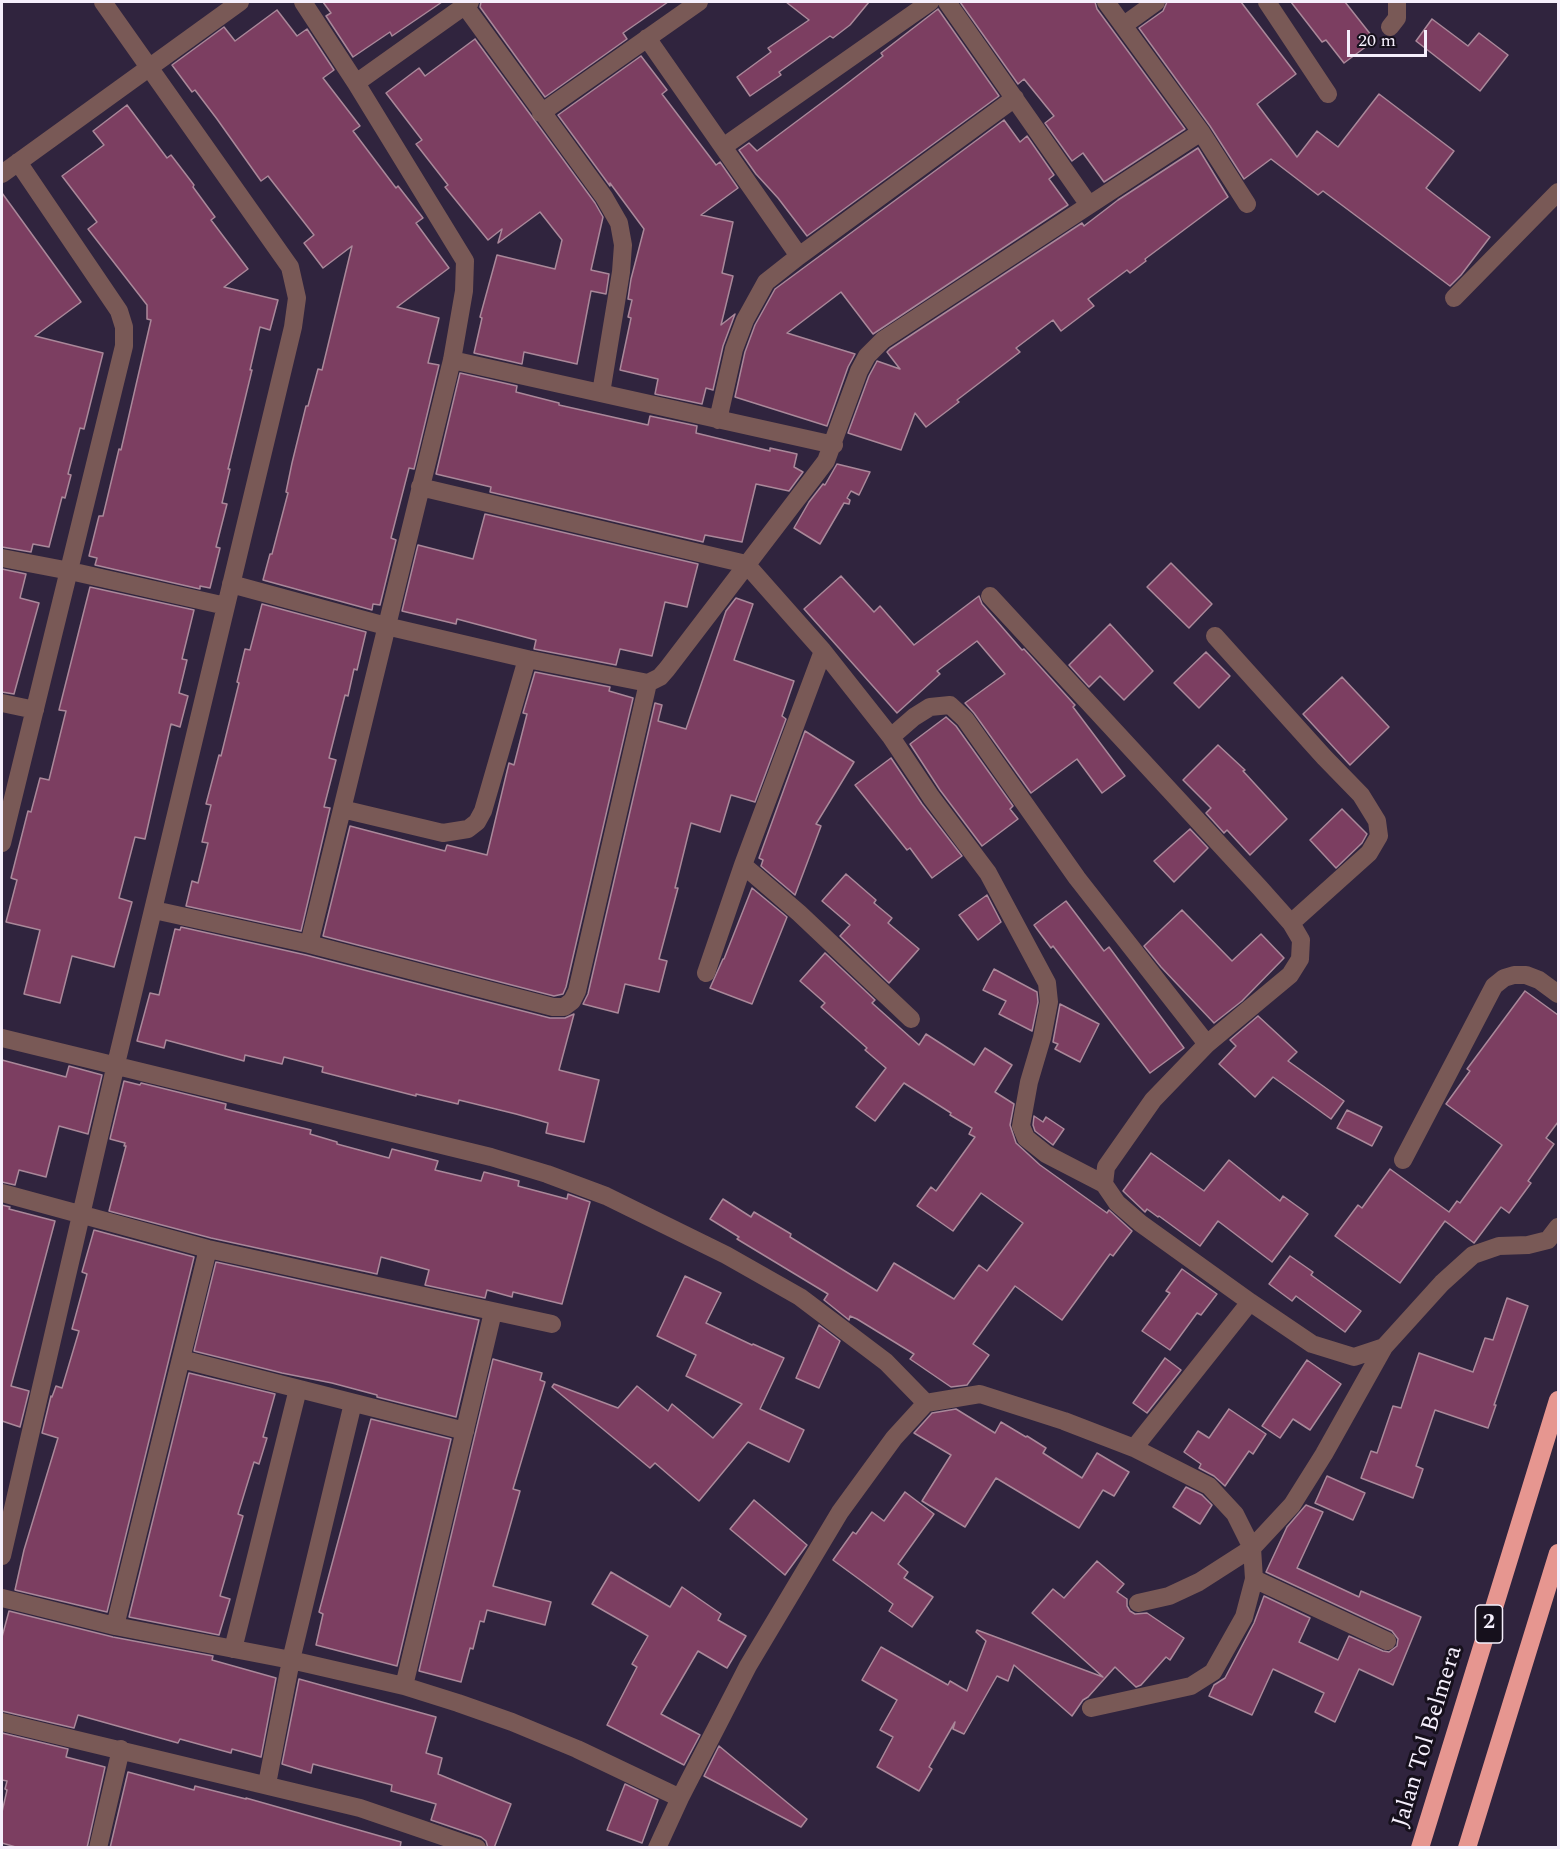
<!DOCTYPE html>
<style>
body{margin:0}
#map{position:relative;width:1560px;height:1849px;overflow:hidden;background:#30243e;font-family:Spectral,serif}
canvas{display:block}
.frame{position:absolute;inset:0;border:3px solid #f5effc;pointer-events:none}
.scale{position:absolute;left:1347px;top:30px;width:80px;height:27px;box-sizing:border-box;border:3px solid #f5effc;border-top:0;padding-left:8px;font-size:18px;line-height:21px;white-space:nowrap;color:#f5effc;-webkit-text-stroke:4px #16101c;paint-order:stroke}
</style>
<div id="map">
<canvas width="1560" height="1849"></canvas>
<div class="frame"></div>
<div class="scale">20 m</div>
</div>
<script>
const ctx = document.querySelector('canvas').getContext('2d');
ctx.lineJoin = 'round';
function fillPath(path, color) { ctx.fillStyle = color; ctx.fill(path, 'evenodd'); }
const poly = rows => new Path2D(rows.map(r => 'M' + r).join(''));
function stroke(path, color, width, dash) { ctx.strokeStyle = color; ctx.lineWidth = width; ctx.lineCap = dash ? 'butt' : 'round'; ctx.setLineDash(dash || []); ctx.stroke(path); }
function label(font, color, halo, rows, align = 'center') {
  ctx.font = font + ' Spectral,serif'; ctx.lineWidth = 6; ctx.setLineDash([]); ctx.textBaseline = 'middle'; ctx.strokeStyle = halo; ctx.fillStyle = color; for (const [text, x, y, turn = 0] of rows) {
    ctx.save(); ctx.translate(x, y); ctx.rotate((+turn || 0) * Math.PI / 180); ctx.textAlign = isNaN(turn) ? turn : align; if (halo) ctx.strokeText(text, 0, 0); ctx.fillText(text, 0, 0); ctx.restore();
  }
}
const building = poly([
 [323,2,442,2,392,36,390,32,353,57,326,16,331,13,323,2],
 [481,2,668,2,623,33,627,39,545,97,480,7,481,2],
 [786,2,869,2,850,25,833,38,830,36,779,72,781,75,750,96,737,77,771,52,768,48,809,20,786,2],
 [960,2,1095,2,1097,9,1185,129,1104,182,1083,153,1072,161,1045,123,1054,116,1024,79,1018,84,960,2],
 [1167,2,1241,2,1296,74,1257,104,1297,157,1317,131,1338,147,1379,94,1454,151,1426,188,1490,237,1461,275,1450,286,1323,191,1318,195,1271,159,1244,179,1210,126,1139,28,1163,11,1167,2],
 [1291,2,1345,2,1375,40,1344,63,1326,40,1322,42,1291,2],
 [938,9,999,96,807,236,778,198,756,174,739,150,749,143,757,151,844,86,883,56,881,53,938,9],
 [277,10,297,36,307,29,334,70,323,78,360,126,353,131,396,188,398,186,423,218,416,223,449,268,397,307,439,318,428,363,439,365,414,469,409,468,391,538,396,540,380,605,373,604,372,610,263,580,270,554,272,554,288,493,286,492,292,463,306,406,308,406,318,369,322,370,352,246,323,268,304,243,314,235,268,176,261,181,217,119,195,90,192,92,172,65,224,27,235,41,277,10],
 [1432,19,1468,46,1479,33,1508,55,1480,91,1416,41,1432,19],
 [475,39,595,203,603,217,591,270,609,274,606,294,591,291,577,364,524,352,522,364,474,353,482,318,480,317,497,255,555,269,562,240,540,212,498,243,502,229,488,240,445,187,448,185,416,144,422,140,386,93,419,68,425,76,475,39],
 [641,56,667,90,662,94,716,165,720,162,738,188,701,215,733,222,722,273,733,276,721,325,735,314,723,346,713,390,706,388,702,404,655,394,658,379,620,370,631,318,628,317,632,300,628,299,631,279,644,229,610,183,610,186,558,115,641,56],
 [127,105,167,158,171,155,194,185,193,187,215,217,211,220,248,269,224,287,278,300,270,330,260,327,250,370,252,370,228,469,230,469,222,503,227,504,216,547,220,548,210,588,200,586,200,589,95,565,97,558,89,556,99,516,103,516,119,449,121,450,151,320,147,319,147,305,88,229,97,222,62,176,104,145,93,131,127,105],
 [1004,120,1020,142,1027,136,1054,175,1049,179,1068,205,873,334,841,292,787,333,855,354,848,367,827,426,735,397,745,352,755,325,775,289,1004,120],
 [1198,148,1228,197,1145,259,1146,261,1130,273,1127,270,1088,299,1094,306,1061,331,1053,320,1016,348,1020,352,957,400,959,402,926,427,915,413,901,450,848,433,869,376,876,363,877,361,900,369,887,352,890,349,1082,223,1084,226,1118,200,1198,148],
 [2,193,81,302,35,336,103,353,84,429,80,428,68,474,71,475,65,498,62,497,49,547,33,544,31,552,2,547,2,193],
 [460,373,517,386,516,392,559,403,559,405,648,425,650,416,697,426,696,433,770,451,770,448,797,454,794,467,803,472,789,491,756,484,742,542,705,535,703,542,490,492,491,487,436,474,460,373],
 [837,464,870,472,859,495,851,491,847,498,850,500,849,504,844,503,820,544,794,528,809,502,823,484,825,485,837,464],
 [485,514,698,564,687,607,665,602,652,656,620,649,616,665,534,649,536,640,457,619,456,624,402,611,418,545,473,559,485,514],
 [1171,563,1212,604,1189,628,1147,587,1171,563],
 [2,569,26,574,20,598,39,603,14,694,2,692,2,569],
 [841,576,874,612,880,606,914,645,979,596,982,604,1022,650,1024,649,1073,703,1075,705,1073,707,1125,776,1102,793,1077,759,1031,793,974,713,965,703,1005,674,977,641,937,671,940,674,897,713,804,609,841,576],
 [90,587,194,610,182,659,187,660,179,693,188,696,180,727,171,724,145,839,135,837,119,898,132,902,114,967,72,956,60,1003,24,994,40,930,6,922,17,880,11,878,28,811,31,812,40,778,49,780,66,711,59,710,90,587],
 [736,598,753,604,734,660,794,681,782,716,786,719,755,802,731,795,720,832,691,823,675,888,678,888,659,959,667,961,659,992,625,984,618,1013,583,1004,588,994,655,703,662,705,658,721,686,729,726,611,736,598],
 [262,604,366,632,357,670,354,669,348,696,345,695,329,758,336,760,324,807,330,808,301,931,186,906,192,881,198,883,208,843,202,842,211,805,206,804,219,755,221,756,239,683,237,682,245,649,250,650,262,604],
 [1110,624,1153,671,1124,700,1100,676,1089,687,1069,665,1110,624],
 [1206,652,1230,676,1199,708,1174,683,1206,652],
 [535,672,610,687,609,691,633,698,566,987,563,994,554,996,323,936,350,826,445,851,447,845,487,855,509,763,514,765,527,714,523,713,535,672],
 [1342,677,1389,727,1350,765,1303,714,1342,677],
 [946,717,956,726,1013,806,1010,809,1018,819,982,846,940,790,910,744,946,717],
 [805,731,854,762,816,824,821,826,795,895,761,866,763,860,759,858,805,731],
 [1218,745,1245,770,1243,771,1287,819,1250,855,1227,830,1224,833,1206,813,1211,808,1183,780,1218,745],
 [891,758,922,804,962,856,932,878,910,848,907,850,855,785,891,758],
 [1342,809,1367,834,1362,843,1336,868,1310,840,1342,809],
 [1190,829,1208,848,1174,882,1154,861,1190,829],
 [846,874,876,900,874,903,892,918,888,923,919,949,889,983,840,936,850,925,822,901,846,874],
 [752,888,787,917,752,1004,710,988,723,959,724,959,752,888],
 [987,895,1001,922,978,940,959,915,987,895],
 [1066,901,1104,951,1109,947,1184,1048,1150,1073,1053,946,1051,948,1034,925,1066,901],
 [1182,910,1232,961,1261,934,1284,958,1242,1001,1214,1023,1161,967,1144,946,1182,910],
 [181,927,306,955,550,1018,565,1018,574,1014,559,1070,599,1080,584,1142,546,1133,548,1123,516,1114,459,1100,458,1104,416,1094,416,1096,322,1072,323,1067,284,1057,282,1064,245,1055,244,1061,166,1040,164,1048,137,1041,150,993,159,995,175,929,180,930,181,927],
 [825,953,875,1000,872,1003,919,1045,926,1034,974,1065,985,1048,1012,1065,995,1092,1014,1104,1010,1125,1016,1143,1040,1165,1107,1213,1109,1210,1132,1231,1113,1256,1110,1254,1062,1320,1015,1286,973,1344,989,1355,967,1385,951,1387,910,1359,914,1354,857,1319,850,1316,849,1320,824,1300,828,1294,737,1239,739,1237,710,1219,723,1199,751,1217,754,1212,791,1234,790,1237,877,1291,894,1263,954,1299,979,1265,987,1271,1023,1223,981,1193,953,1231,917,1206,931,1187,936,1191,975,1137,969,1134,972,1128,950,1115,951,1113,904,1083,875,1121,856,1107,886,1068,865,1050,867,1048,821,1007,825,1003,800,981,825,953],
 [994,969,1037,992,1038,1002,1032,1031,999,1014,1006,1001,983,990,994,969],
 [1525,991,1558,1015,1558,1122,1546,1138,1554,1144,1528,1181,1531,1183,1509,1213,1501,1207,1474,1243,1445,1221,1400,1283,1335,1236,1358,1205,1362,1208,1390,1169,1449,1212,1457,1201,1460,1203,1502,1145,1446,1104,1470,1071,1467,1069,1525,991],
 [1060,1004,1099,1024,1080,1062,1055,1049,1058,1044,1053,1042,1060,1004],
 [1258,1016,1297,1052,1288,1061,1344,1101,1331,1119,1273,1077,1255,1097,1219,1064,1236,1046,1230,1040,1258,1016],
 [2,1060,66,1077,69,1066,102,1075,88,1134,59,1126,46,1177,19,1170,15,1185,2,1182,2,1060],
 [124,1081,140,1085,141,1083,226,1104,225,1109,311,1130,310,1134,337,1142,337,1144,389,1158,392,1149,438,1161,435,1170,481,1181,484,1172,519,1181,518,1186,567,1199,568,1194,590,1202,562,1304,513,1292,512,1297,487,1290,485,1298,425,1285,429,1270,381,1257,377,1274,211,1238,109,1211,126,1146,124,1146,125,1143,110,1139,124,1081],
 [1347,1110,1382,1127,1372,1146,1337,1128,1347,1110],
 [1034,1116,1043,1122,1046,1117,1064,1129,1053,1145,1035,1131,1033,1125,1034,1116],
 [1151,1153,1204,1191,1229,1160,1280,1201,1283,1196,1308,1214,1272,1262,1218,1221,1200,1246,1159,1216,1158,1217,1147,1209,1145,1212,1123,1191,1151,1153],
 [2,1205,10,1207,9,1209,55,1221,11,1386,29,1391,20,1427,2,1421,2,1205],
 [94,1230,194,1257,107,1612,15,1590,24,1550,58,1438,42,1433,51,1396,52,1397,56,1386,62,1388,79,1331,72,1329,87,1274,82,1272,94,1230],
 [1290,1256,1313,1272,1311,1275,1361,1311,1345,1332,1296,1296,1292,1301,1269,1284,1290,1256],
 [216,1262,479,1320,456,1417,377,1397,377,1395,332,1383,282,1373,194,1351,216,1262],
 [1182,1269,1217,1294,1201,1315,1197,1313,1170,1350,1142,1331,1170,1293,1166,1291,1182,1269],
 [685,1276,721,1293,706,1323,752,1345,753,1344,784,1358,760,1409,804,1430,789,1462,748,1442,699,1501,655,1463,650,1468,552,1387,554,1384,618,1408,637,1386,668,1411,672,1404,713,1438,742,1404,686,1376,696,1355,657,1336,685,1276],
 [1507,1298,1528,1306,1494,1405,1496,1405,1488,1428,1435,1410,1416,1466,1423,1469,1413,1498,1361,1478,1371,1451,1377,1453,1393,1406,1401,1408,1419,1353,1473,1372,1485,1338,1493,1340,1507,1298],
 [819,1325,840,1341,819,1388,796,1378,819,1325],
 [1165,1358,1181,1370,1147,1413,1133,1403,1165,1358],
 [493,1359,542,1373,540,1380,545,1382,513,1489,520,1491,493,1586,551,1602,545,1625,487,1610,484,1622,480,1621,473,1649,470,1648,461,1682,419,1671,493,1359],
 [1307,1360,1341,1384,1310,1430,1293,1419,1280,1438,1262,1426,1307,1360],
 [189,1373,275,1394,263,1437,267,1438,259,1464,254,1462,238,1514,243,1516,220,1596,230,1599,219,1635,129,1617,189,1373],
 [956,1409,995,1433,1001,1422,1026,1437,1027,1436,1046,1448,1043,1453,1082,1478,1097,1453,1129,1472,1114,1496,1103,1490,1079,1528,996,1478,965,1527,922,1501,951,1455,914,1433,932,1413,956,1409],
 [1229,1409,1266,1434,1253,1454,1249,1451,1225,1486,1214,1476,1199,1468,1201,1464,1184,1452,1198,1431,1209,1438,1229,1409],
 [371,1419,451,1439,397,1666,316,1645,323,1614,319,1612,371,1419],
 [1327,1476,1365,1493,1353,1520,1315,1503,1327,1476],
 [1186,1487,1202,1495,1212,1505,1200,1524,1173,1507,1186,1487],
 [905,1492,934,1514,898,1564,908,1572,904,1578,933,1597,912,1627,889,1611,893,1604,833,1560,853,1532,856,1534,872,1512,884,1521,905,1492],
 [754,1500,807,1545,785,1575,730,1529,754,1500],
 [1306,1505,1323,1512,1297,1568,1359,1597,1361,1591,1421,1617,1393,1685,1359,1669,1335,1722,1315,1712,1324,1693,1273,1669,1252,1715,1209,1696,1214,1685,1225,1678,1254,1623,1264,1596,1310,1618,1299,1642,1338,1660,1349,1636,1383,1651,1389,1652,1397,1646,1398,1639,1392,1631,1266,1572,1287,1527,1306,1505],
 [1097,1561,1124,1584,1117,1592,1127,1599,1127,1606,1130,1611,1135,1614,1147,1613,1184,1638,1170,1660,1166,1657,1141,1685,1136,1687,1115,1667,1088,1697,1083,1700,1072,1716,1014,1665,1008,1681,997,1676,964,1734,953,1729,955,1722,929,1767,932,1769,919,1791,877,1767,893,1737,880,1730,897,1700,862,1680,881,1647,948,1685,950,1681,967,1691,986,1641,976,1632,977,1630,1103,1677,1032,1613,1053,1589,1064,1598,1097,1561],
 [611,1572,670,1607,682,1587,721,1614,718,1620,746,1636,727,1668,698,1651,661,1714,700,1735,684,1765,607,1725,637,1667,632,1664,648,1636,592,1604,611,1572],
 [9,1611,113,1637,213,1656,212,1660,276,1678,261,1757,232,1749,231,1753,180,1739,178,1743,78,1715,74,1728,2,1711,2,1637,9,1611],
 [299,1679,436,1717,426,1753,442,1758,438,1774,511,1804,494,1848,488,1848,486,1841,481,1837,431,1820,436,1804,391,1791,392,1785,313,1764,311,1773,282,1764,299,1679],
 [2,1733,68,1749,66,1757,105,1767,87,1848,19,1848,2,1843,2,1812,7,1790,5,1789,7,1781,2,1780,2,1733],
 [719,1746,807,1819,801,1827,704,1776,719,1746],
 [128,1772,194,1790,195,1786,246,1799,246,1798,401,1842,400,1848,110,1848,128,1772],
 [625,1784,658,1800,642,1843,607,1830,625,1784]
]);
fillPath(building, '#7c3e61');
stroke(building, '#aa889a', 1.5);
stroke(poly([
 [303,2,356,83,465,261,464,291,452,360,309,944],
 [947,2,1089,205],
 [1106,2,1201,132,1247,204],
 [1267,2,1328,94],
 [465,6,604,197,619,223,623,245,621,272,601,393],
 [1124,25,1156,2],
 [1390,27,1397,18,1397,2],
 [647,38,799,256],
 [356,83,470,2],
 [541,113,699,2],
 [723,147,930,2],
 [2,174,240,2],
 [1454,298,1558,192],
 [452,360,834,445],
 [718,420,734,349,745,320,766,282,799,256,1015,98],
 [420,487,746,564,823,651,891,737,931,797,988,873,1047,983,1049,1002,1042,1038,1029,1082,1021,1126,1026,1138,1046,1154,1104,1184,1117,1203,1140,1223,1250,1302,1312,1344,1354,1357,1384,1347,1442,1283,1473,1255,1499,1246,1528,1245,1548,1240,1558,1227],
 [2,558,70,571,226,606],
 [231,584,386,626,527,659,648,683],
 [990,596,1260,888,1291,923,1301,940,1300,959,1290,975,1207,1044,1153,1100,1106,1167,1104,1184],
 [1215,636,1324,757,1361,795,1377,821,1379,836,1369,853,1291,923],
 [2,703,35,710],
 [891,737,914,717,930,707,950,705,965,719,1077,878,1207,1044],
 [342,809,443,833,468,829,477,822,483,811,527,659],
 [2,843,124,346,124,327,119,311,18,162],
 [743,865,799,913,911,1019],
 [154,910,309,944,553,1007,564,1007,572,1001,577,991,648,683,660,677,667,669,826,461,859,371,867,356,883,340,1201,132],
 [706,973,743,865,823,651],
 [2,1038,491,1157,547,1174,606,1196,726,1255,800,1297,886,1362,926,1403],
 [1403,1160,1494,986,1504,978,1514,975,1526,975,1539,980,1558,994],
 [2,1193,208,1249,552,1324],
 [181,1359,465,1431],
 [1134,1448,1250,1302],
 [2,1556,116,1064,293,327,297,298,290,267,103,2],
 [1254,1579,1387,1641],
 [2,1598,115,1626,291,1660,404,1686,458,1703,512,1722,577,1749,680,1798],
 [1138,1603,1169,1596,1199,1582,1252,1548,1292,1505,1324,1454,1384,1347],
 [115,1626,208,1249],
 [233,1649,298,1389],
 [404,1686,493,1312],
 [2,1722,360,1808,477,1848],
 [267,1784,291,1660,353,1403],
 [98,1848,121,1749],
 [657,1848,680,1798,748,1666,840,1512,894,1438,926,1403,980,1394,1064,1421,1134,1448,1209,1486,1235,1514,1252,1548,1254,1579,1244,1617,1213,1672,1191,1686,1091,1708]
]), '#795956', 18);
stroke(poly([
 [1420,1848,1558,1400],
 [1467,1848,1558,1553]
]), '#e69690', 18);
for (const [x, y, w] of [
 [1489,1624,27]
]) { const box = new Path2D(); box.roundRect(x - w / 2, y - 19, w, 38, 4.5); ctx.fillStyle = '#16101c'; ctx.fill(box); stroke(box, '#f5effc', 1.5); }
label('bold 22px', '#f5effc', null, [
 ["2",1489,1624]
]);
label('24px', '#f5effc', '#16101c', [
 ["Jalan Tol Belmera",1429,1737,-73]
]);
</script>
